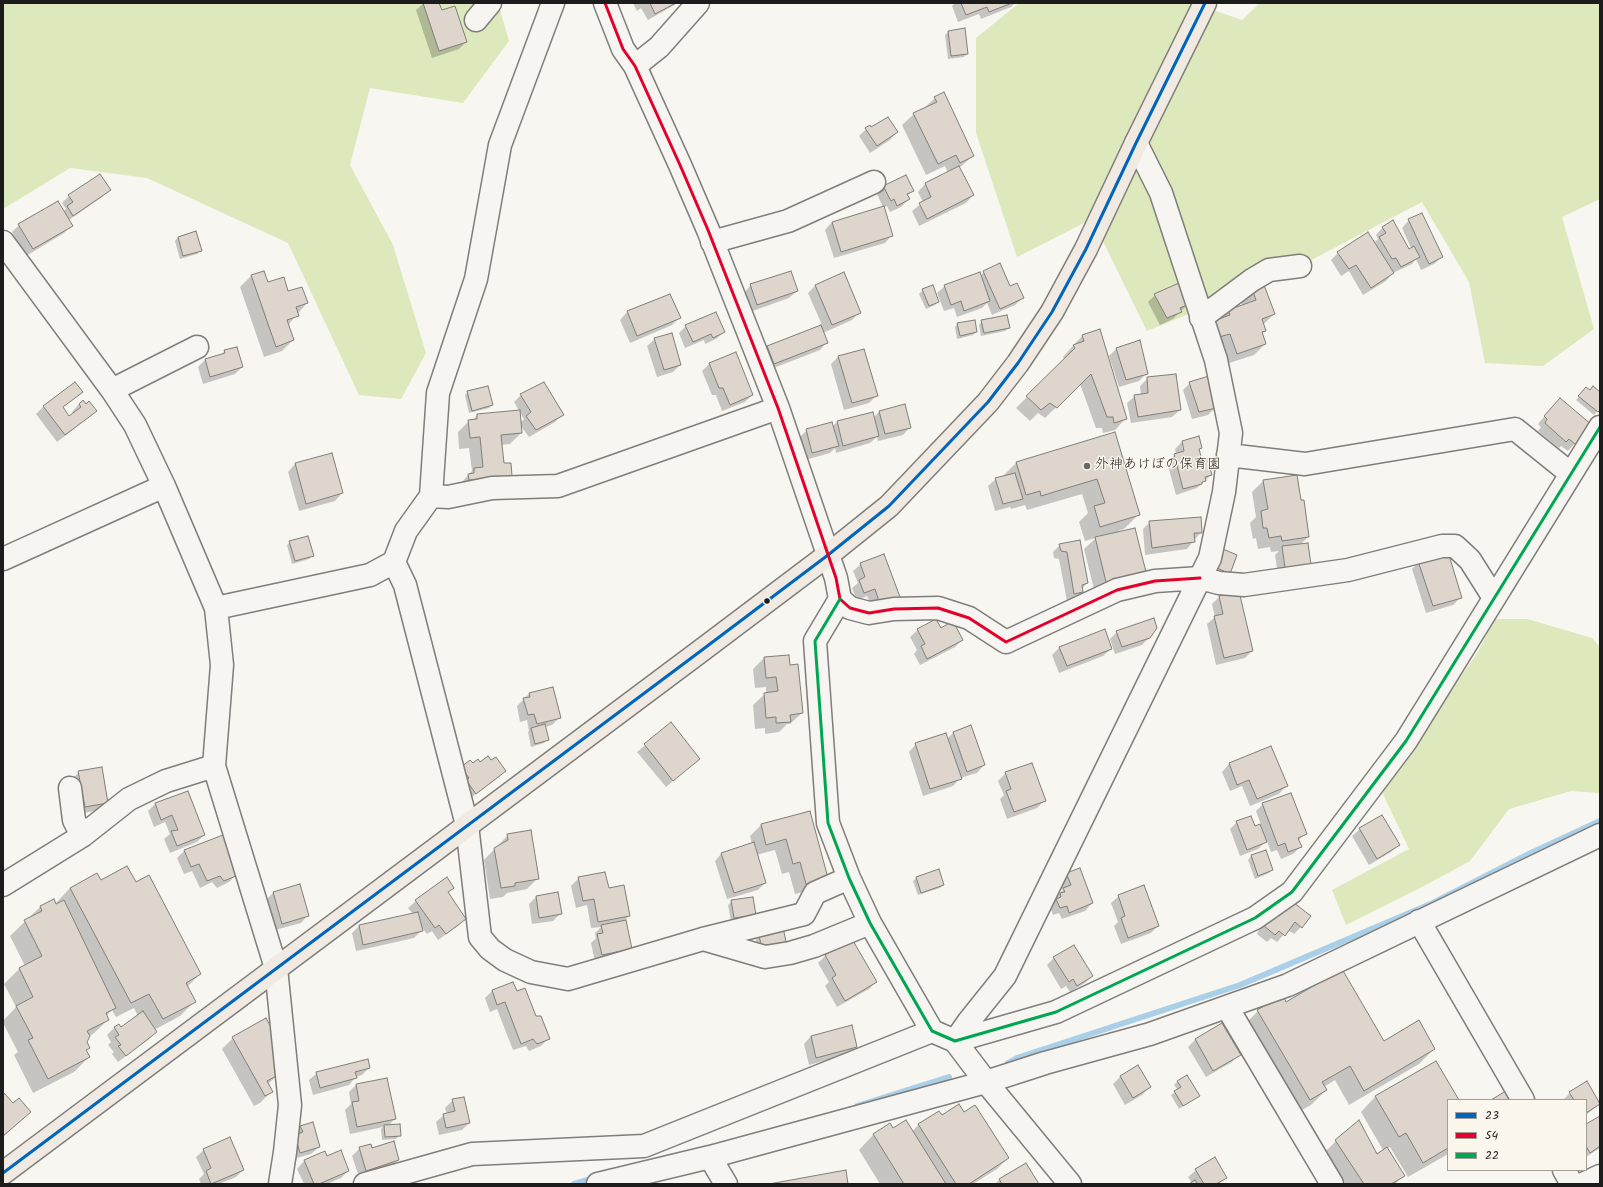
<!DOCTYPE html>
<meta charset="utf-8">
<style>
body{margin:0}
#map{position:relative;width:1603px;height:1187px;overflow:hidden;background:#f8f6f0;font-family:Kalam,sans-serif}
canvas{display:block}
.frame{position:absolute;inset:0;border:4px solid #1c1c1c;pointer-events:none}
.legend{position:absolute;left:1447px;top:1099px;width:140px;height:72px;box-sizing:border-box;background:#fbf7ec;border:1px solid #a29f99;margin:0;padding:5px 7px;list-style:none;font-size:12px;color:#1c1c1c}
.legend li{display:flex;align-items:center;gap:8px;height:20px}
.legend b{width:20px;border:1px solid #a29f99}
</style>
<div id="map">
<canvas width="1603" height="1187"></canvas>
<div class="frame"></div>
<ul class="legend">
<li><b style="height:5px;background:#0065bd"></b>23</li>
<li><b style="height:5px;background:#e4002b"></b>54</li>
<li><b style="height:5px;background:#00a651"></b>22</li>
</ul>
</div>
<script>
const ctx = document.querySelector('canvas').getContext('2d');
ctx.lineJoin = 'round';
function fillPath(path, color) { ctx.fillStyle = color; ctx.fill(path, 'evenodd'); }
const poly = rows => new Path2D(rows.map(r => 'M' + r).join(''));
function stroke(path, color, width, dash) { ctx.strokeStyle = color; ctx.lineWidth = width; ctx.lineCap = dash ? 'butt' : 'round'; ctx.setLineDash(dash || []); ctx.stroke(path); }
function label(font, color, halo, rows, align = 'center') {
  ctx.font = font + ' Kalam,"Klee One",sans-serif'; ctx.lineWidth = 3; ctx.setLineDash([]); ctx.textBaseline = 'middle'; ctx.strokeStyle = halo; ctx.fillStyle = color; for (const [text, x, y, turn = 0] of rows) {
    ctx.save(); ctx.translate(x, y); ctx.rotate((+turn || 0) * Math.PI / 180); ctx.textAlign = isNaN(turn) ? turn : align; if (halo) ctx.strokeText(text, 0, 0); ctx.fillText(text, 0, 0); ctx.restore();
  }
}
fillPath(poly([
 [3,3,498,3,509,41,463,103,370,88,350,165,393,245,426,353,401,399,359,395,288,243,147,178,70,168,3,209],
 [1019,3,1193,3,1242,20,1260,3,1600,3,1600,199,1562,217,1594,329,1543,366,1485,363,1469,282,1422,202,1277,278,1147,331,1092,219,1017,257,976,133,976,38],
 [1495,619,1527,619,1592,638,1600,647,1600,793,1571,791,1509,809,1470,861,1424,886,1346,925,1332,890,1409,849,1381,790,1476,655]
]), '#dde8bc');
fillPath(poly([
 [424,3,438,3,441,12,466,42,459,49,432,58,416,10],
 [633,3,678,3,648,20,641,8,637,11],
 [955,3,1015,3,1011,7,981,19,979,14,958,22,952,6],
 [948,32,967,54,964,57,948,59,945,35],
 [935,98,973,156,959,168,973,195,966,203,919,226,912,211,923,202,918,192,925,184,948,173,945,166,926,175,902,125,914,114,923,109],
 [871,128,897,132,890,140,870,153,859,136,866,129],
 [884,187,913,190,907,196,909,199,901,207,890,212,887,206,883,208,892,235,885,243,834,258,825,230,832,222,883,207,877,194],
 [110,190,102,197,69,220,72,225,64,233,26,256,12,232,19,225,63,211,66,209,62,203,69,196],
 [1409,220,1442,257,1434,264,1421,270,1416,259,1412,264,1393,273,1386,281,1363,295,1349,271,1341,276,1331,260,1338,253,1374,243,1378,239,1376,235,1383,227,1409,250,1411,248,1402,228],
 [178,237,200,251,197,254,180,259,175,241],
 [263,272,267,284,288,292,307,303,288,325,293,340,282,351,264,357,240,287,251,276],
 [984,272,1009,287,1023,298,1015,305,992,315,987,303,982,308,957,317,954,308,944,311,937,293,945,286,980,276],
 [843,274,860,312,852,320,823,333,827,342,820,350,766,371,760,354,767,347,822,325,808,293,815,286],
 [751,285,797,291,789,298,750,312,744,293],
 [923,290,938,301,935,305,926,309,919,294],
 [1252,290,1274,314,1263,325,1265,330,1261,334,1265,344,1254,355,1226,364,1219,344,1220,320,1229,311,1243,306,1241,301],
 [670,295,679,318,672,325,630,343,620,320,627,312],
 [1155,295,1188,304,1173,319,1160,325,1148,302],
 [982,321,1009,328,1005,331,981,336,979,325],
 [958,324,976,332,973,335,957,339,955,327],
 [686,326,724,332,716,339,705,344,704,340,685,348,679,333],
 [1099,331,1126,418,1115,430,1103,433,1102,428,1096,428,1080,384,1045,418,1038,413,1030,421,1016,408,1064,360,1063,357,1082,336],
 [655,339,680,365,673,372,657,377,647,346],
 [1117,348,1147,373,1139,381,1119,387,1109,356],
 [225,351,242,367,235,374,203,384,198,367,205,360,221,355],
 [736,353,752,395,745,402,722,411,716,395,712,395,702,371,709,364],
 [838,357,877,395,869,403,844,410,831,364],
 [1148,378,1180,410,1172,417,1131,423,1127,403,1135,396,1141,395,1140,386],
 [74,383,81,392,62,408,69,417,74,414,72,412,79,404,85,405,95,411,88,418,57,442,36,414,43,407],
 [1190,383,1215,408,1208,415,1192,419,1183,390],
 [1589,391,1600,393,1600,408,1594,415,1576,400,1583,392],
 [468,392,492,405,489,408,469,413,465,395],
 [521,395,562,415,555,422,529,437,520,425,521,433,510,444,501,445,503,465,511,475,500,487,458,486,472,471,469,448,459,449,458,432,469,421,472,421,477,415,520,423,524,419,514,402],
 [1553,406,1591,425,1568,451,1561,446,1559,448,1538,431,1541,427,1538,424],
 [879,412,910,427,903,435,878,441,877,437,870,443,836,453,835,448,830,453,805,460,799,438,807,430,832,427,837,422,873,418],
 [1115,433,1139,514,1124,529,1118,531,1145,572,1095,593,1084,549,1096,538,1085,541,1079,522,1088,513,1082,494,1027,510,1025,505,1011,509,1010,507,995,511,988,486,996,479,1002,477,1016,463],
 [1198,438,1201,448,1199,450,1202,461,1211,475,1197,488,1176,495,1167,462,1176,454,1175,449,1182,442],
 [1182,446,1184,446,1185,456],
 [331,454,342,493,335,501,299,511,288,472,295,464],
 [1263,481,1308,537,1300,545,1310,564,1278,575,1275,555,1279,551,1271,552,1270,547,1258,549,1256,538,1253,539,1250,523,1256,517,1252,492],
 [1150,522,1201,532,1187,549,1145,555,1143,529],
 [290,542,313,555,309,559,292,564,287,545],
 [1080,542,1087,583,1082,589,1082,592,1075,599,1067,601,1059,559,1054,558,1053,552,1060,545],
 [1236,556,1225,576,1212,570],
 [1419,562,1461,597,1453,605,1426,613,1412,569],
 [861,564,899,597,891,604,873,611,867,596,857,600,852,588,858,583,853,571],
 [1239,592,1252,651,1245,658,1216,665,1207,624,1215,617,1212,604,1219,597],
 [940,629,962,640,955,647,920,665,914,654,917,650,910,637,918,630],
 [1117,632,1150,637,1142,645,1115,654,1110,639],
 [1060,647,1111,649,1103,656,1059,673,1052,655],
 [764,658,802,713,790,724,787,724,779,732,765,734,765,728,755,729,753,705,766,693,766,687,755,688,753,669],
 [552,688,559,718,552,725,545,727,548,740,544,743,531,747,528,732,529,731,527,720,520,722,517,706,529,694],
 [671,724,699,759,666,787,637,752],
 [954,732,984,765,977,773,960,778,953,786,923,796,909,752,916,744,947,739],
 [1270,747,1286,786,1279,794,1250,806,1242,786,1230,791,1222,772,1229,764],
 [480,763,505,771,498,778,468,800,462,768],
 [79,772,107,803,100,810,78,814,72,779],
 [1006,773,1044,801,1037,808,1007,819,1000,799,1004,795,998,781],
 [188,792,204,835,197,842,170,853,164,839,170,834,165,822,154,827,148,811,155,804],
 [1263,804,1305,834,1298,841,1300,847,1293,854,1281,859,1277,850,1271,852,1267,841,1258,849,1240,856,1230,829,1237,822,1254,828,1261,825,1256,811],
 [809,812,816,889,795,894,789,872,782,874,775,850,756,855,765,883,758,890,727,899,715,861,722,853,752,844,750,836,761,825],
 [1360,829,1398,845,1391,852,1369,865,1352,836],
 [508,835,538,878,527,889,507,893,503,897,490,899,484,860],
 [222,836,237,874,229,882,217,888,212,882,200,888,192,871,184,874,177,858,184,851],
 [1265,851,1272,870,1269,873,1255,879,1248,860,1251,856],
 [938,870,943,885,940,888,918,895,913,881,916,878],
 [1067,873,1092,903,1085,911,1062,919,1059,913,1053,915,1050,907,1057,898,1057,896,1063,890,1059,881],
 [97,874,100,881,136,884,200,974,187,987,194,1002,180,1016,154,1030,155,1032,148,1040,118,1062,112,1054,114,1052,108,1045,111,1042,107,1035,114,1028,118,1026,121,1028,138,1016,134,1008,116,1017,112,1010,106,1016,108,1020,93,1034,88,1037,86,1042,86,1050,89,1057,74,1072,33,1093,14,1055,18,1052,3,1023,3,1021,16,1007,4,984,19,969,25,966,10,936,40,907,53,901,55,904,70,888],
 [579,878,608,889,629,916,625,920,631,949,623,956,595,962,591,943,596,938,595,933,601,927,591,928,587,905,576,908,571,886],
 [447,879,453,887,447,893,465,919,458,926,438,940,432,931,427,934,420,925,421,931,414,938,356,951,352,933,359,926,413,914,408,908,416,901],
 [273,893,308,915,301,923,275,930,266,900],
 [1119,896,1158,926,1151,933,1121,944,1114,926,1118,922,1111,903],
 [536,897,560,914,553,921,532,924,529,904],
 [732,901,755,914,752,918,731,921,728,905],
 [1282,908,1301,927,1294,934,1288,930,1277,942,1271,938,1267,942,1257,934,1260,927,1271,921],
 [759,933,785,942,782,945,759,950,755,937],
 [852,940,876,982,869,989,837,1007,825,986,829,982,818,963,825,956],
 [1054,958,1092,976,1085,983,1070,992,1066,986,1061,989,1047,965],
 [492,991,516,992,535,1017,549,1038,541,1046,529,1051,526,1046,513,1050,497,1009,490,1012,485,998],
 [1286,1003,1384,1042,1434,1049,1419,1064,1349,1105,1335,1080,1324,1087,1326,1090,1311,1105,1295,1114,1243,1026,1258,1011],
 [1222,1025,1239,1055,1232,1062,1206,1077,1188,1047,1195,1040],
 [811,1036,856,1047,849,1054,809,1065,804,1044],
 [233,1038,271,1047,279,1074,267,1085,271,1092,260,1103,254,1106,222,1049],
 [1435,1062,1458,1100,1448,1100,1448,1154,1408,1177,1390,1147,1387,1149,1403,1176,1395,1184,1346,1184,1325,1152,1336,1141,1376,1155,1383,1150,1361,1112,1375,1097],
 [1138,1067,1150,1087,1142,1095,1125,1105,1113,1084,1120,1077],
 [369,1068,362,1075,356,1077,349,1085,313,1095,309,1080,317,1073],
 [1178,1081,1198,1096,1179,1109,1171,1095,1178,1090,1174,1085],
 [1587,1083,1600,1104,1586,1115,1586,1100,1563,1100,1570,1093],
 [356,1085,395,1119,388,1126,400,1135,396,1139,382,1140,381,1129,383,1127,350,1134,345,1110,351,1104,349,1092],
 [3,1093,13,1105,30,1112,3,1137],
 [453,1100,469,1123,462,1130,439,1135,436,1122,444,1115,447,1114,445,1108],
 [939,1112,941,1116,964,1114,1008,1158,997,1169,973,1184,880,1184,859,1150,873,1135,890,1125,893,1129,912,1132,918,1125],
 [1600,1118,1600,1148,1586,1157,1586,1126],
 [301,1126,319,1147,311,1154,293,1159,294,1134],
 [360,1148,371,1149,398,1160,391,1167,359,1177,352,1156],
 [204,1150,243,1170,236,1177,219,1184,201,1184,199,1179,204,1174,196,1157],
 [325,1153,327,1157,348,1171,341,1178,327,1184,304,1184,297,1169,304,1161],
 [1026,1164,1038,1184,995,1184,999,1180],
 [1196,1170,1225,1178,1219,1184,1190,1184,1192,1183,1188,1177]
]), '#0003');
stroke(poly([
 [1008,1063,1017,1058,1240,985,1433,903,1531,853,1600,821],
 [857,1106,949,1077],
 [574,1184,595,1178]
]), '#aad0e9', 6);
const building = poly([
 [423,3,439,3,442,10,455,6,467,42,439,51,423,3],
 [650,3,676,3,655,14,650,3],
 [961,3,1012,3,989,12,987,7,966,15,961,3],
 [965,28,968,54,951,56,948,31,965,28],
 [944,92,974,156,960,163,956,155,938,164,913,113,937,102,934,97,944,92],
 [888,117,898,132,877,146,865,128,870,125,871,127,888,117],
 [959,166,974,195,927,219,919,203,931,197,925,183,959,166],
 [100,174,111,190,73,216,67,206,73,202,68,195,100,174],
 [906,175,914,191,907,194,910,199,897,206,894,199,891,201,883,186,906,175],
 [58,201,73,226,33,249,18,224,58,201],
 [884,206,893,236,841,252,832,222,884,206],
 [1422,213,1443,257,1429,264,1408,219,1422,213],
 [1393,220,1409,249,1414,246,1420,257,1401,267,1396,258,1392,259,1379,237,1386,233,1382,227,1393,220],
 [196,231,202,251,183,256,178,237,196,231],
 [1368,232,1394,273,1371,288,1356,265,1349,269,1337,252,1368,232],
 [1000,263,1010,286,1017,283,1024,298,1000,309,983,271,1000,263],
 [264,271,268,282,284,277,288,291,302,287,308,303,296,307,299,316,287,320,294,340,276,347,251,275,264,271],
 [791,271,798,291,757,305,750,284,791,271],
 [844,272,861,313,832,325,815,285,844,272],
 [980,272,990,301,964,311,961,301,951,305,944,285,980,272],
 [1179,283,1189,304,1180,308,1182,312,1167,318,1154,294,1179,283],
 [933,285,939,302,929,306,922,289,933,285],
 [1264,285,1275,314,1262,319,1266,331,1262,332,1266,344,1237,354,1230,334,1219,337,1213,321,1230,315,1228,310,1256,300,1252,289,1264,285],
 [670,294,681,318,637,336,627,311,670,294],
 [716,312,725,332,713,338,711,334,693,342,685,325,716,312],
 [1007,315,1010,328,984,333,981,320,1007,315],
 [975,320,977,332,960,336,957,323,975,320],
 [821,325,828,343,774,364,767,346,821,325],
 [1100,329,1127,419,1114,423,1113,417,1107,417,1091,374,1057,408,1050,403,1041,410,1026,396,1075,348,1073,345,1084,341,1082,335,1100,329],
 [672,333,681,365,664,370,654,338,672,333],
 [1140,340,1148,374,1126,380,1116,348,1140,340],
 [237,347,243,367,210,377,205,359,225,353,224,350,237,347],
 [864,349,878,396,852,403,838,356,864,349],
 [736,352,753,395,730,405,723,388,719,388,709,363,736,352],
 [1176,374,1181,410,1138,417,1134,395,1148,393,1147,377,1176,374],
 [1209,376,1216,408,1199,412,1189,382,1209,376],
 [75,382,83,392,63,407,69,416,81,407,79,404,83,400,86,404,89,401,97,411,65,435,43,406,75,382],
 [544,382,564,415,536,430,526,416,531,412,520,394,544,382],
 [488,386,493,405,472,411,467,391,488,386],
 [1593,386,1600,392,1600,410,1598,412,1578,396,1586,387,1590,390,1593,386],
 [1560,398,1592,425,1576,445,1569,439,1566,442,1545,423,1547,419,1544,416,1560,398],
 [905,404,911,428,885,434,879,411,905,404],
 [520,410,522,433,501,435,504,463,511,463,512,476,469,480,468,474,474,473,474,468,483,467,480,437,470,438,468,420,477,419,477,414,520,410],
 [873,412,879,436,843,446,837,421,873,412],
 [832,422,839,446,812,453,806,429,832,422],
 [1115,432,1140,515,1100,527,1094,506,1105,503,1097,479,1041,496,1040,491,1026,495,1016,462,1115,432],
 [1199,436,1202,448,1199,449,1202,460,1207,458,1212,475,1205,477,1206,481,1202,482,1202,484,1183,489,1174,454,1184,451,1182,441,1199,436],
 [332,453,343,493,306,504,295,463,332,453],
 [1015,473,1023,499,1003,504,995,478,1015,473],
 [1297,475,1301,500,1304,500,1309,537,1282,541,1281,536,1269,538,1267,528,1263,528,1261,511,1268,509,1263,480,1297,475],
 [1201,517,1202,533,1194,533,1195,542,1152,548,1149,521,1201,517],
 [1135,528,1146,572,1106,582,1095,537,1135,528],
 [308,536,314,556,295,561,289,541,308,536],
 [1080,540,1088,583,1082,585,1083,592,1074,594,1067,552,1061,551,1059,544,1080,540],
 [1308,543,1311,565,1285,568,1282,546,1308,543],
 [1223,549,1237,555,1230,574,1215,567,1223,549],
 [1448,552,1462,598,1433,606,1418,561,1448,552],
 [884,554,900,597,880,604,875,589,864,593,859,580,865,577,860,563,884,554],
 [1239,591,1253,651,1224,658,1214,616,1223,614,1219,596,1239,591],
 [1154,618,1157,628,1150,638,1122,647,1116,631,1154,618],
 [936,619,941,628,953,621,963,640,927,659,921,646,925,644,917,629,936,619],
 [1105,629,1112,649,1067,666,1059,647,1105,629],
 [789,655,790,665,798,664,803,713,790,715,791,722,776,723,776,717,766,718,764,693,778,691,776,677,766,678,764,657,789,655],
 [553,687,561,718,537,724,534,714,528,715,523,698,530,697,529,693,553,687],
 [671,722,700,759,673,781,644,744,671,722],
 [545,724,549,740,535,744,531,728,545,724],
 [971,725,985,765,967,772,953,732,971,725],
 [946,733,962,779,930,789,915,743,946,733],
 [1271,746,1288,786,1257,799,1249,780,1237,785,1229,763,1271,746],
 [488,756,491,760,496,757,506,771,476,794,466,780,469,778,461,767,470,760,473,763,478,759,480,762,488,756],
 [1032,763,1046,801,1014,812,1006,791,1011,789,1005,772,1032,763],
 [102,767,108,803,85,807,78,771,102,767],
 [188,791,205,835,177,846,171,831,178,830,172,815,161,820,155,803,188,791],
 [1291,793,1307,834,1298,838,1302,847,1288,852,1285,843,1278,846,1262,803,1291,793],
 [810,811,828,878,806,884,800,862,793,864,786,839,766,845,761,824,810,811],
 [1382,815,1400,845,1377,859,1359,828,1382,815],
 [1251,816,1255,826,1260,824,1267,842,1247,850,1236,821,1251,816],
 [531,830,539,879,515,883,515,886,501,888,494,848,508,840,507,834,531,830],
 [223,835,238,875,224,881,220,876,207,881,199,864,191,867,184,850,223,835],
 [754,842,766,883,734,893,721,853,754,842],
 [1266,850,1273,870,1258,876,1251,855,1266,850],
 [127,866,136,882,149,875,201,974,186,983,196,1002,163,1019,149,994,131,1003,70,888,97,873,101,880,127,866],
 [1080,868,1093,903,1069,913,1067,906,1060,908,1056,899,1061,897,1060,893,1065,892,1063,888,1071,885,1066,873,1080,868],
 [939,869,944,885,921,893,916,877,939,869],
 [605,872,609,888,624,885,630,916,598,922,594,899,583,901,578,877,605,872],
 [447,877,454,888,448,892,466,919,446,934,439,925,435,928,415,900,447,877],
 [300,884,309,916,282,924,273,892,300,884],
 [1144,885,1159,926,1128,938,1121,918,1125,916,1118,895,1144,885],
 [558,892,562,914,539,918,536,896,558,892],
 [753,897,756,915,734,918,731,900,753,897],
 [54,899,56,904,64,900,116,1008,106,1013,109,1020,87,1031,90,1036,87,1042,90,1048,86,1050,90,1057,48,1079,28,1040,33,1038,16,1006,33,997,19,968,42,956,24,920,42,911,40,906,54,899],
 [1289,899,1311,916,1302,928,1295,922,1285,936,1279,931,1275,935,1264,926,1267,919,1272,920,1289,899],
 [418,912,423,931,363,945,359,925,418,912],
 [626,920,632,949,602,955,597,934,603,933,601,925,626,920],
 [783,927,786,942,762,948,758,932,783,927],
 [852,939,877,982,845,1001,832,978,836,975,825,955,852,939],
 [1074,945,1093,976,1077,986,1073,979,1069,982,1053,957,1074,945],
 [1342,969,1384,1041,1419,1020,1435,1049,1364,1091,1350,1066,1322,1082,1327,1090,1310,1100,1257,1010,1283,995,1286,1002,1342,969],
 [513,982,517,991,525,988,536,1016,541,1016,550,1039,537,1044,533,1039,521,1044,505,1002,497,1005,492,990,513,982],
 [143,1011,157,1032,126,1056,118,1046,121,1045,115,1037,119,1035,114,1027,119,1024,121,1027,143,1011],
 [266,1018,279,1041,273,1047,281,1062,280,1074,267,1081,273,1092,265,1096,232,1037,266,1018],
 [1222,1023,1241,1055,1213,1071,1195,1039,1222,1023],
 [852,1025,857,1047,816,1058,811,1036,852,1025],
 [368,1059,370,1068,355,1072,357,1078,320,1088,316,1072,368,1059],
 [1436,1061,1459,1100,1448,1100,1448,1148,1423,1163,1406,1133,1399,1137,1375,1096,1436,1061],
 [1138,1065,1151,1087,1133,1098,1120,1076,1138,1065],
 [1187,1075,1200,1096,1183,1106,1174,1091,1181,1087,1177,1081,1187,1075],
 [387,1078,396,1119,357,1127,352,1102,359,1101,356,1084,387,1078],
 [1587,1081,1600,1104,1586,1113,1586,1100,1574,1100,1569,1092,1587,1081],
 [1509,1089,1515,1100,1491,1100,1509,1089],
 [3,1092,13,1103,19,1098,31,1112,3,1136,3,1092],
 [464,1097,470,1123,446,1128,443,1114,455,1111,452,1099,464,1097],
 [959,1104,964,1112,975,1105,1009,1158,969,1184,956,1184,918,1124,939,1111,942,1115,959,1104],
 [1600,1116,1600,1146,1590,1153,1586,1146,1586,1124,1600,1116],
 [906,1120,946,1184,904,1184,873,1134,890,1123,893,1128,906,1120],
 [1359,1120,1377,1154,1387,1147,1405,1176,1391,1184,1364,1184,1335,1140,1359,1120],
 [313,1122,320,1147,300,1153,295,1135,303,1132,300,1126,313,1122],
 [400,1124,401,1136,385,1137,384,1125,400,1124],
 [230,1137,244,1170,211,1184,206,1171,211,1168,203,1149,230,1137],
 [394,1141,399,1160,366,1171,359,1147,371,1144,372,1148,394,1141],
 [341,1150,349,1171,319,1184,314,1184,304,1160,325,1151,327,1156,341,1150],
 [1215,1157,1227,1178,1216,1184,1204,1184,1195,1169,1215,1157],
 [1026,1163,1039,1184,1002,1184,999,1179,1026,1163],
 [846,1170,848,1184,769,1184,846,1170],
 [1195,1180,1198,1184,1189,1184,1195,1180]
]);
fillPath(building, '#ded6cc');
stroke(building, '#7f7e7b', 1);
const minor = poly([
 [605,3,623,49,635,66,680,165,708,230,778,408,836,578,840,599,850,608,869,613,894,609,938,608,969,618,1006,642,1117,590,1155,581,1200,578,1219,583,1244,585,1348,570,1442,546,1455,546,1470,560,1494,598],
 [476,20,490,3],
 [635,66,659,47,698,3],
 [3,242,112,390,135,425,164,486,216,608,222,665,214,766,276,968,290,1105,285,1152,280,1184],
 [712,242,788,221,874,182],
 [1201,318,1252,280,1269,270,1300,266],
 [112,390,197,347],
 [1228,455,1305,464,1515,429,1571,474],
 [431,496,438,393,476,279,500,145,553,3],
 [3,559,164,486],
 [394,562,405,585,467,825,480,937,490,949,505,960,531,972,568,979,703,939,765,957,790,953,814,946,870,923],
 [840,599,815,641,828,823,849,878,870,923,932,1031,955,1041,1056,1012,1255,918,1292,892,1406,741,1600,427],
 [216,608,370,575,394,562,406,531,431,496,448,497,492,488,558,486,778,408],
 [70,788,74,820,82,836],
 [3,885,82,836,129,799,166,781,214,766],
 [1419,921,1523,1100],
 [703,939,804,914,815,893,849,878],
 [1227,1007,1332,1184],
 [710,1157,726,1184],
 [1564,1170,1572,1184],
 [365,1184,472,1154,644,1146,932,1031],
 [598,1184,710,1157,986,1082,1045,1063,1150,1034,1288,985,1600,835],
 [1070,1184,986,1082,955,1041,969,1021,1005,976,1200,578,1210,558,1224,492,1231,433,1216,360,1161,193,1136,143],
 [1583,1184,1600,1176]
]);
const major = poly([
 [3,1173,702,650,828,555,889,506,988,402,1018,363,1052,312,1086,249,1136,143,1205,3]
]);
stroke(minor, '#7f7e7b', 25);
stroke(major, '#7f7e7b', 25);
stroke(minor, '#f6f5f1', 22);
stroke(major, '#f0eae2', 22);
stroke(poly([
 [3,1173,702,650,828,555,889,506,988,402,1018,363,1052,312,1086,249,1136,143,1205,3]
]), '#0065bd', 3);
stroke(poly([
 [605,3,623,49,635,66,680,165,708,230,778,408,836,578,840,599,850,608,869,613,894,609,938,608,969,618,1006,642,1117,590,1155,581,1200,578]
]), '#e4002b', 3);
stroke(poly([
 [840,599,815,641,828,823,849,878,870,923,932,1031,955,1041,1056,1012,1255,918,1292,892,1406,741,1600,427]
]), '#00a651', 3);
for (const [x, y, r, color] of [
 [1087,466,4,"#696866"],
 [767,601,3.5,"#1c1c1c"]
]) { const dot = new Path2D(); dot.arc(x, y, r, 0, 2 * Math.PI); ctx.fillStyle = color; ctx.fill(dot); stroke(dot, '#fbf7ec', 1.5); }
label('14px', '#1c1c1c', '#fbf7ec', [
 ["外神あけぼの保育園",1095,466]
], 'left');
</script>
